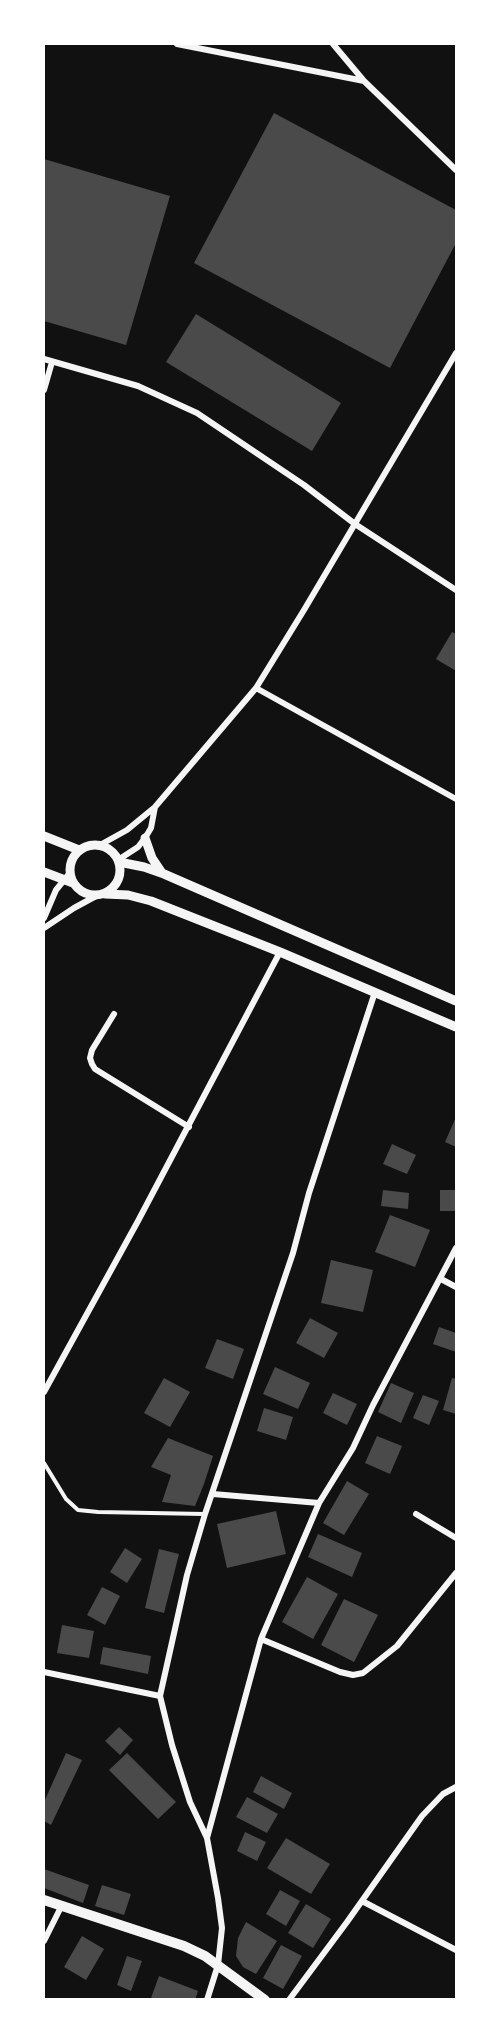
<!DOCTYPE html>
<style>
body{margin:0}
#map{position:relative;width:500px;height:2043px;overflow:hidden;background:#111;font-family:Barlow,sans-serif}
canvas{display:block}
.frame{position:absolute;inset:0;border:45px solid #fff;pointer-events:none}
</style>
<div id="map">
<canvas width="500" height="2043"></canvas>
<div class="frame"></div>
</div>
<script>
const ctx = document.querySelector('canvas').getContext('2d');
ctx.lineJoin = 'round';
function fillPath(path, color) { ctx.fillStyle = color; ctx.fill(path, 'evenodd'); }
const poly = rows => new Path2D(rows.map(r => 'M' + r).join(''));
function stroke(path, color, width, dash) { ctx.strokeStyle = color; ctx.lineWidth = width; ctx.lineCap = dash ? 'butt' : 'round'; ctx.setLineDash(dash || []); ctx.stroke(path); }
fillPath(poly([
 [274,113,456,210,456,243,390,368,194,263],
 [44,159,170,196,126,345,44,321],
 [196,314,341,403,312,451,166,362],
 [452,632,456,634,456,671,436,659],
 [456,1117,456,1147,445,1142],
 [392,1144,416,1155,407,1174,383,1164],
 [383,1190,409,1193,408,1209,381,1206],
 [440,1190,456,1190,456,1211,440,1211],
 [390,1215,430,1230,415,1267,375,1252],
 [331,1260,373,1270,363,1312,321,1303],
 [310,1318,338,1333,324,1358,296,1343],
 [439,1327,456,1333,456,1352,433,1344],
 [217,1339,244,1349,233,1379,205,1368],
 [275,1367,310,1383,298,1409,263,1394],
 [164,1378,190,1392,170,1427,144,1413],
 [452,1378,456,1379,456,1414,443,1410],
 [391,1383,414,1393,401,1423,378,1412],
 [333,1393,357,1404,347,1425,323,1413],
 [423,1395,439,1401,429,1425,413,1418],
 [264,1408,293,1417,286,1440,257,1431],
 [377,1436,402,1446,390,1474,365,1463],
 [168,1438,213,1456,204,1484,195,1506,162,1502,171,1475,151,1467],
 [347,1481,369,1494,344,1535,323,1523],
 [276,1511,286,1554,227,1568,217,1524],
 [318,1534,362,1553,352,1577,308,1557],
 [125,1548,142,1559,127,1583,110,1572],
 [159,1549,179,1554,164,1613,145,1608],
 [307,1577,338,1594,313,1639,282,1622],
 [102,1587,120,1596,105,1625,87,1615],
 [344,1599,378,1615,354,1662,321,1645],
 [62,1625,94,1631,89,1658,57,1653],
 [103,1647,151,1656,148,1674,100,1664],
 [119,1727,133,1740,120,1755,105,1741],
 [66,1753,82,1760,51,1825,44,1821,44,1802],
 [127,1753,176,1802,158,1819,109,1770],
 [261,1776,292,1793,284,1809,253,1792],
 [247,1797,278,1814,267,1833,236,1817],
 [245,1832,266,1842,257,1861,237,1851],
 [286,1838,330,1864,311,1894,267,1868],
 [44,1869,89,1885,83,1903,44,1888],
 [102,1885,131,1894,124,1915,95,1906],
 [280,1890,300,1901,286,1926,266,1914],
 [306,1904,331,1919,313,1948,288,1933],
 [246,1922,277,1941,256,1974,243,1967,236,1956,238,1938],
 [82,1936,104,1949,86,1980,64,1967],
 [281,1945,302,1956,283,1989,263,1978],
 [127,1956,142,1961,131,1991,117,1985],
 [159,1976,198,1991,195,2000,151,1998]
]), '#4a4a4a');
stroke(poly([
 [44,1463,66,1499,78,1510,98,1512,204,1514]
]), '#f5f5f5', 4);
stroke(poly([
 [177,44,364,81],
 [333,44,364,81,456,170],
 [44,359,138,386,197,413,304,485,355,524,456,590],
 [44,390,52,362],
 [256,688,456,799],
 [100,845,127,830,155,807,256,688,304,610,456,353],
 [118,860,138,847,145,838,151,828,155,807],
 [44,918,56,890,69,874],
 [44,928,74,908,98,895],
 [114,1014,92,1050,90,1058,92,1064,95,1069,189,1127],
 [441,1279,456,1287],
 [44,1392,138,1221,280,952],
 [213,1494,319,1503,353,1448,373,1405,456,1248],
 [416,1514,456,1538],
 [261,1639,340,1672,353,1675,363,1673,397,1646,456,1573],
 [44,1672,160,1696],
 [207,1838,261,1639,319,1503],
 [362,1901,456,1950],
 [44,1941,61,1907],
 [207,2000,218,1965,222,1928,218,1898,207,1838,190,1802,172,1745,160,1696,187,1575,205,1514,293,1253,309,1193,375,992],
 [289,2000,347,1922,422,1816,443,1794,456,1787]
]), '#f5f5f5', 6);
stroke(poly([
 [44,836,79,850],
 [145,838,152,858,162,873],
 '70 870a25 25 0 1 1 50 0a25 25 0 1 1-50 0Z',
 [119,862,144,867,164,874,456,1001],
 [44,872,73,883],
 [105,894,128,895,151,901,280,952,456,1027]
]), '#f5f5f5', 9);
stroke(poly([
 [44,1900,184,1946,205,1956,265,2000]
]), '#f5f5f5', 10);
</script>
